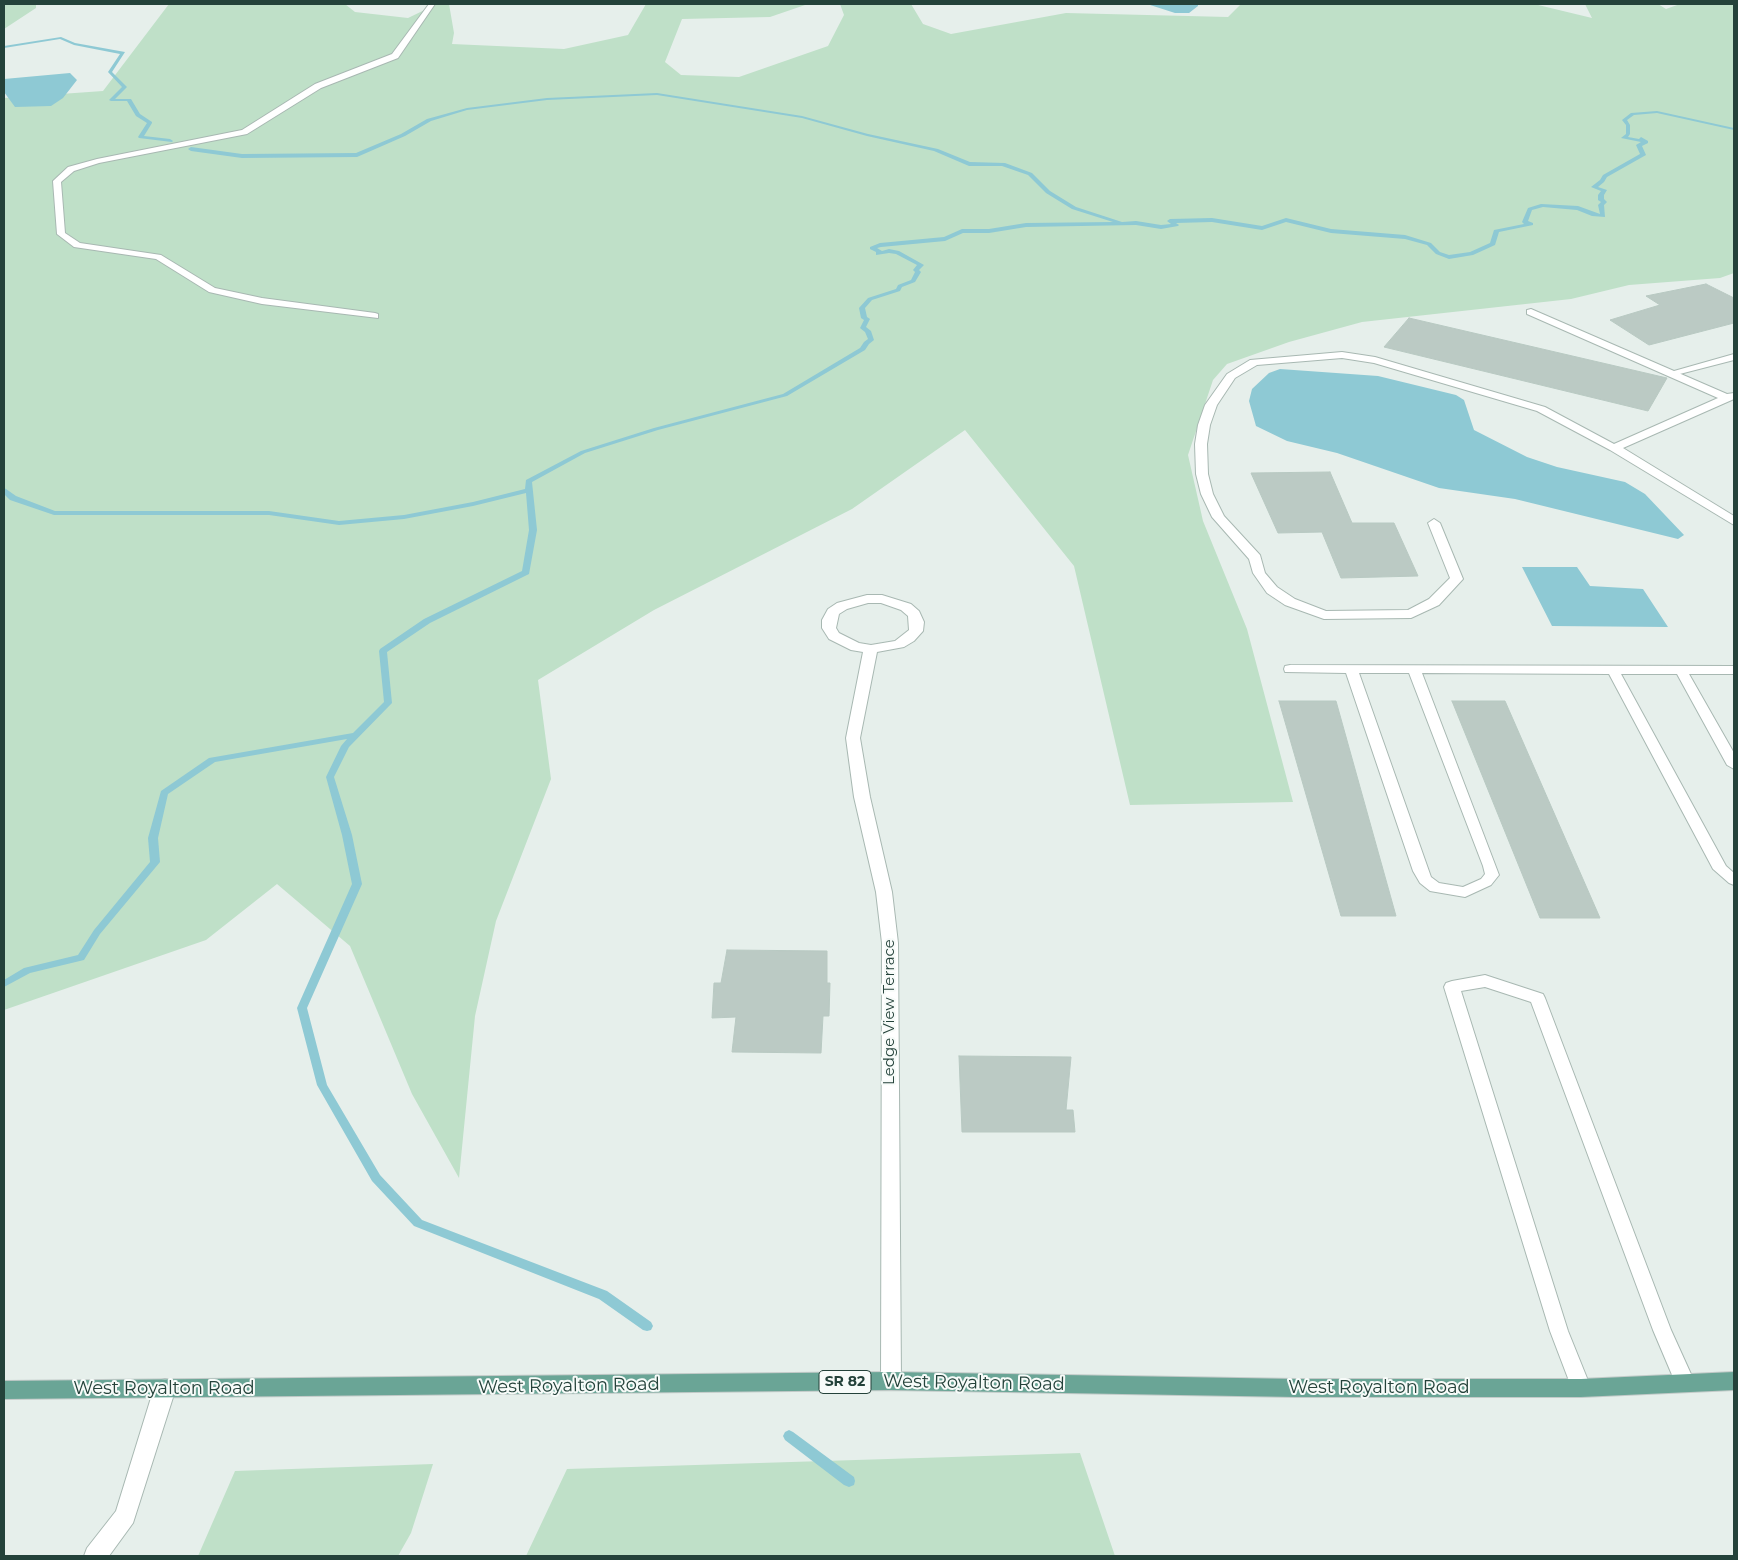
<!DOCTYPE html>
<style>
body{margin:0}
#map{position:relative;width:1738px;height:1560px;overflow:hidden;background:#e6efeb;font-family:Montserrat,sans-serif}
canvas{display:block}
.frame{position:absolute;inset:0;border:5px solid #24423a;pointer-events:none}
</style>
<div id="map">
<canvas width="1738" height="1560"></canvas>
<div class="frame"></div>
</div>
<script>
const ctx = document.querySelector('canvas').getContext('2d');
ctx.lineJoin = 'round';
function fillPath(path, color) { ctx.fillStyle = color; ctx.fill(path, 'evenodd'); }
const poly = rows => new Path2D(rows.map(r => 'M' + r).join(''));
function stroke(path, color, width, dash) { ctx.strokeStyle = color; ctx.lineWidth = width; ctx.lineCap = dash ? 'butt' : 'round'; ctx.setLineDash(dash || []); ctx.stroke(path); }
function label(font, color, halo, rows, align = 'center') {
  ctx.font = font + ' Montserrat,sans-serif'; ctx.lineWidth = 4; ctx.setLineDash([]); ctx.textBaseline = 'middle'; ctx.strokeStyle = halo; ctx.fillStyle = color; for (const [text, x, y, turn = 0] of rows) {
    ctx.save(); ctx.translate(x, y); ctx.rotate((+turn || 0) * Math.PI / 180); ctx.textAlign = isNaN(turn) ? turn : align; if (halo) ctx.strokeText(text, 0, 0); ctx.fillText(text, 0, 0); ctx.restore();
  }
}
fillPath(poly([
 [4,4,36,4,36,8,4,29],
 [169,4,345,4,355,12,408,18,437,4,449,4,454,33,452,44,564,49,628,35,646,4,808,4,770,17,682,19,665,62,681,75,739,77,828,46,844,15,840,4,911,4,923,24,951,34,1066,13,1228,17,1241,4,1534,4,1592,18,1585,4,1658,4,1666,9,1680,4,1734,4,1734,273,1720,278,1629,285,1571,299,1362,322,1289,342,1227,364,1213,380,1188,455,1203,521,1247,629,1293,802,1130,805,1074,566,965,430,852,509,654,610,538,680,551,779,496,921,475,1016,459,1178,412,1094,350,946,277,884,206,940,4,1010,4,98,103,91],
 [1080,1453,1115,1556,526,1556,567,1469],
 [433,1464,411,1533,398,1556,198,1556,235,1471]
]), '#bfe0c8');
fillPath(poly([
 [1147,4,1198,4,1198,6,1189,13,1175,13],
 [70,73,77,80,63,98,51,106,15,107,4,92,4,79],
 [1280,369,1378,376,1456,395,1464,400,1474,430,1527,457,1557,467,1625,482,1645,494,1684,535,1678,539,1515,499,1439,488,1337,453,1287,441,1256,426,1249,401,1252,389,1269,373],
 [1522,567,1577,567,1590,586,1643,589,1668,627,1552,626]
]), '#8ec9d4');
fillPath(poly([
 [61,37,75,43,125,52,112,72,127,87,115,99,131,99,140,114,152,122,152,123,144,136,170,139,173,141,172,142,139,138,138,137,147,123,136,116,127,101,111,101,109,100,122,87,108,72,120,54,74,45,60,39,4,48,4,46,61,37],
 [657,93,802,116,868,134,938,149,970,162,1005,163,1032,173,1050,191,1076,207,1122,222,1136,221,1161,225,1171,224,1167,221,1170,219,1212,218,1262,226,1286,218,1331,229,1405,235,1431,243,1440,252,1449,255,1470,252,1490,243,1494,230,1524,224,1522,222,1528,208,1541,204,1578,206,1600,214,1598,205,1601,202,1598,200,1598,195,1601,191,1591,187,1600,180,1603,175,1640,154,1636,145,1641,142,1621,138,1626,134,1626,125,1622,120,1631,113,1657,111,1734,128,1734,130,1657,113,1634,115,1627,120,1630,125,1630,134,1628,137,1639,139,1641,137,1648,141,1648,143,1642,146,1646,155,1607,177,1604,182,1598,187,1607,190,1604,195,1604,199,1607,202,1604,205,1605,217,1592,216,1577,210,1543,207,1532,210,1528,221,1533,223,1533,225,1499,232,1495,245,1473,255,1449,259,1436,254,1427,245,1405,239,1331,233,1286,222,1262,230,1212,222,1176,223,1179,225,1178,226,1161,229,1136,225,1026,227,989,233,963,233,945,241,881,247,877,248,882,251,889,249,899,251,924,265,919,270,921,272,915,282,902,287,900,291,872,300,865,308,867,317,870,319,866,327,871,331,874,340,869,344,865,350,787,396,658,430,585,453,532,482,537,530,529,574,430,623,387,652,392,703,349,747,334,777,352,835,362,884,307,1008,327,1085,380,1175,422,1220,607,1291,651,1322,653,1326,651,1330,647,1331,643,1330,599,1299,414,1226,372,1181,317,1085,297,1008,352,884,342,835,326,777,341,746,347,739,215,762,168,794,158,838,160,862,100,934,84,960,30,973,4,987,4,980,24,968,78,955,94,930,150,862,148,838,161,791,209,758,353,733,384,702,379,651,380,649,424,619,522,571,529,530,526,493,473,506,404,519,339,525,269,515,54,515,10,500,4,494,4,488,6,489,16,496,55,511,269,511,339,521,404,515,473,502,525,489,526,480,581,451,654,428,783,394,860,348,864,342,868,339,865,332,860,328,864,320,861,318,859,308,868,298,896,289,898,285,911,280,915,272,913,270,917,265,896,254,889,253,876,255,876,252,870,249,870,247,880,243,944,237,962,229,989,229,1026,223,1113,222,1072,209,1046,193,1028,175,1002,166,969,166,934,151,867,136,802,118,657,95,547,100,467,110,431,121,405,136,357,157,242,158,191,151,188,149,191,147,242,154,356,153,401,134,427,119,467,108,547,98,657,93],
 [789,1430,793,1432,854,1477,855,1481,854,1485,849,1487,844,1485,785,1440,783,1436,785,1432,789,1430]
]), '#8ec9d4');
const building = poly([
 [1706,284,1734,298,1734,323,1649,345,1610,320,1660,305,1646,296,1706,284],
 [1409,318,1667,378,1648,411,1384,347,1409,318],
 [1330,472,1352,523,1394,523,1418,576,1341,578,1322,532,1278,533,1251,473,1330,472],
 [1279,701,1336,701,1396,916,1341,916,1279,701],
 [1452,701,1505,701,1600,918,1540,918,1452,701],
 [727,950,827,951,827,983,830,983,829,1016,823,1016,821,1053,732,1052,736,1017,712,1018,714,983,721,983,727,950],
 [959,1056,1071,1057,1066,1110,1073,1110,1075,1132,962,1132,959,1056]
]);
fillPath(building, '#bbcac4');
stroke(building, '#b8c9c2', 1);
const lane = poly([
 [429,4,435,4,398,58,321,88,247,134,99,163,74,171,61,182,65,233,80,243,161,255,215,288,262,298,375,313,378,314,378,318,262,304,209,292,156,259,74,247,57,234,53,181,68,167,97,159,242,130,315,84,392,54,429,4],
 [1734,354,1734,360,1672,376,1667,373,1734,354],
 [1290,665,1734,666,1734,674,1689,674,1734,753,1734,769,1727,765,1677,674,1621,674,1726,866,1734,873,1734,885,1729,883,1713,869,1609,674,1422,673,1499,875,1491,885,1465,897,1430,891,1420,883,1413,871,1346,673,1285,672,1284,669,1285,666,1290,665],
 [1359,673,1409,673,1483,866,1485,874,1481,879,1463,887,1439,883,1431,877,1359,673],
 [1485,975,1543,994,1545,998,1671,1330,1695,1383,1692,1389,1685,1391,1678,1389,1653,1330,1531,1002,1485,987,1461,991,1568,1331,1591,1388,1588,1394,1581,1397,1574,1394,1550,1331,1444,987,1446,983,1452,981,1485,975]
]);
const street = poly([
 [1531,309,1727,394,1734,393,1734,399,1623,448,1734,516,1734,525,1610,450,1537,411,1374,363,1342,358,1257,365,1235,378,1217,405,1210,425,1207,444,1208,474,1213,494,1224,516,1260,555,1265,573,1277,587,1295,599,1326,611,1408,610,1429,599,1450,578,1428,523,1434,519,1440,523,1463,579,1439,605,1411,618,1324,619,1285,605,1267,593,1253,573,1249,559,1212,517,1201,494,1196,474,1195,444,1198,425,1205,405,1227,374,1250,360,1342,352,1375,357,1545,407,1614,444,1718,398,1527,314,1527,310,1531,309],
 [867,595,882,595,911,604,919,611,924,622,923,631,914,641,904,647,877,652,860,738,870,797,892,892,898,943,901,1381,898,1388,891,1390,884,1388,881,1381,882,943,876,892,854,797,846,738,863,652,851,650,829,639,822,628,822,620,828,609,837,603,867,595],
 [868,603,881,603,901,610,908,616,909,630,895,641,871,645,859,643,839,633,836,628,839,614,847,609,868,603],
 [165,1379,172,1381,176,1388,133,1523,109,1556,84,1556,87,1548,116,1511,154,1388,158,1381,165,1379]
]);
const primary = poly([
 [891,1372,1296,1379,1581,1379,1734,1372,1734,1390,1581,1397,1296,1397,891,1390,4,1399,4,1381,891,1372]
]);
stroke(lane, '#a8b8b2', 2);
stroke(street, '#a8b8b2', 2);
stroke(primary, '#c2cac8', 2);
fillPath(lane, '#fff');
fillPath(street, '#fff');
fillPath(primary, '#6aa596');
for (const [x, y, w] of [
 [845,1382,52]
]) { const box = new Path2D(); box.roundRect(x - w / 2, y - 11.5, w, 23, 4); ctx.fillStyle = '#f7fbf9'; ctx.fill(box); stroke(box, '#24423a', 1); }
label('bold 14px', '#24423a', null, [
 ["SR 82",845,1382]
]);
label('15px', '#24423a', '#f7fbf9', [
 ["Ledge View Terrace",890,1012,-90]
]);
label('18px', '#24423a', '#f7fbf9', [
 ["West Royalton Road",974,1383,1],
 ["West Royalton Road",569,1386,-1],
 ["West Royalton Road",1379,1388],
 ["West Royalton Road",164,1389]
]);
</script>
